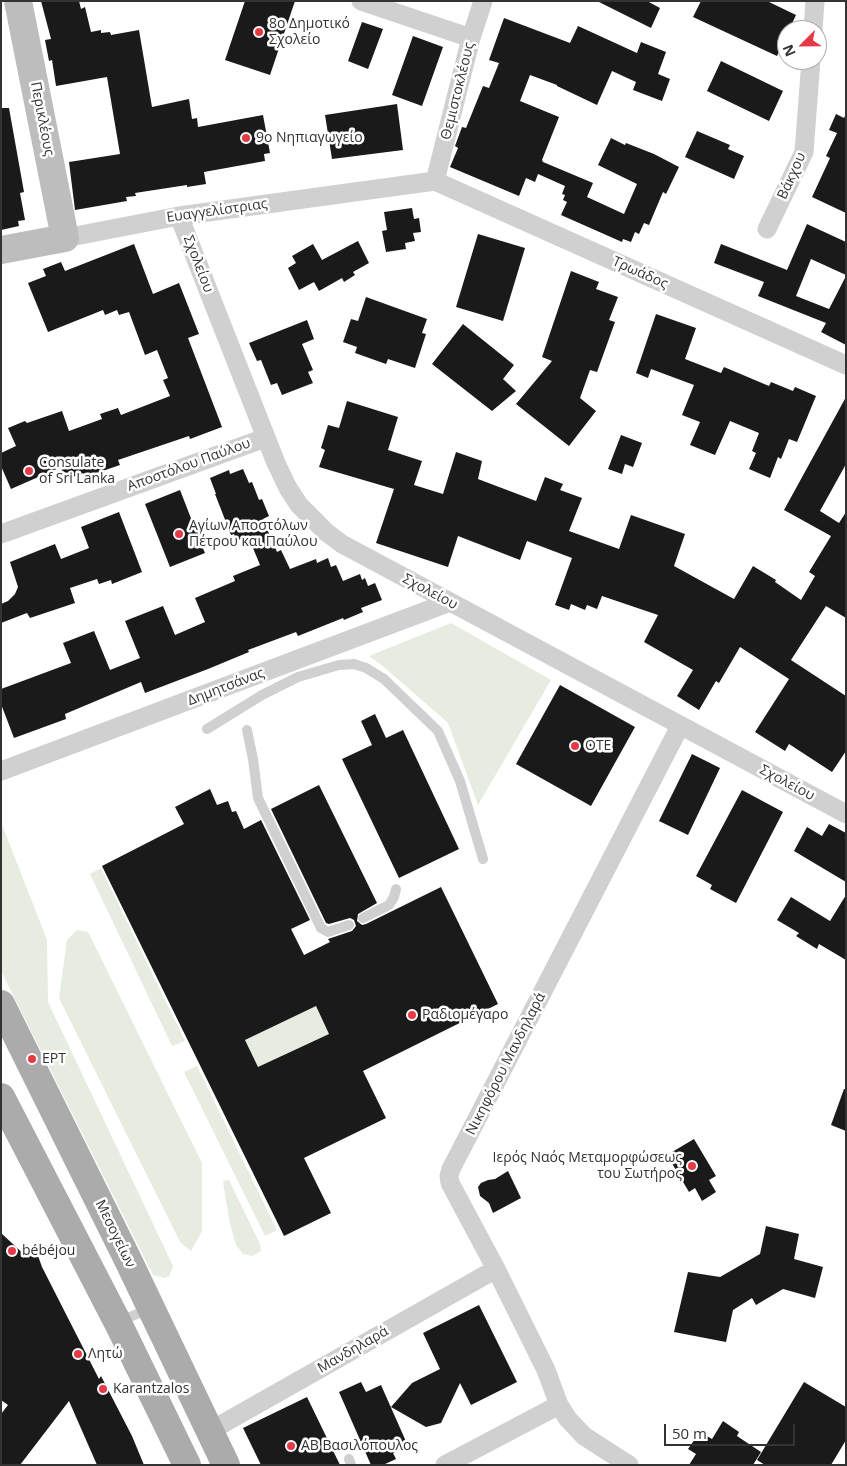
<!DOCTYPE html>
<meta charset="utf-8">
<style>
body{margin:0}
#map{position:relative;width:847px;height:1466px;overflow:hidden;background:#fff;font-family:"Open Sans",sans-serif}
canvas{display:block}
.frame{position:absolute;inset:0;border:2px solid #333;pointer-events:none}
.north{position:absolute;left:777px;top:20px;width:50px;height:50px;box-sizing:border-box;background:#fff;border:1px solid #adadad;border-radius:50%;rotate:247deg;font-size:14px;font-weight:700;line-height:20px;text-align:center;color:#333}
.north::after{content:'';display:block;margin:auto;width:18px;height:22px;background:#e63946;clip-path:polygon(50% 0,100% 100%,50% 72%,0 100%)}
.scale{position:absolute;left:664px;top:1424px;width:131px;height:22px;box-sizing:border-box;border:2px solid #333;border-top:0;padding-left:6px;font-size:15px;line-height:18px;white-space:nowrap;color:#333;-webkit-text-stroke:4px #fff;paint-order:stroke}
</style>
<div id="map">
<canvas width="847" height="1466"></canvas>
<div class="frame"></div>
<div class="north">N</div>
<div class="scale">50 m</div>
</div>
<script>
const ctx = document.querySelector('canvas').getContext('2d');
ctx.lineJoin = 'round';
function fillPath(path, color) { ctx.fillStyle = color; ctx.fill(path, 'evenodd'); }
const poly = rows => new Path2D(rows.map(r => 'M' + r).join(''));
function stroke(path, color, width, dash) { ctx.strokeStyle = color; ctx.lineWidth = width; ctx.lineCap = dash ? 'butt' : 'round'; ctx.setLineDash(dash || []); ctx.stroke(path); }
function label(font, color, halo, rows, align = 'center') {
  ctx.font = font + ' "Open Sans",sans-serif'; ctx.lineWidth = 5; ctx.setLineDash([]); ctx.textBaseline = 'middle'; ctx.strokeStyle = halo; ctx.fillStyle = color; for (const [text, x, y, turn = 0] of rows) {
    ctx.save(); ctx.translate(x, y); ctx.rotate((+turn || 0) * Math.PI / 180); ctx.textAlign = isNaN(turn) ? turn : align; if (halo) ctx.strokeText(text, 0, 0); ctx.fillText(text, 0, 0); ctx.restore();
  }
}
fillPath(poly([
 [451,623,551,680,478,805,448,723,384,667,369,656],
 [1,822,47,940,48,1002,173,1266,169,1276,164,1278,153,1275,1,971],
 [101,868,185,1041,172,1046,90,874],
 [77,930,88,932,202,1163,202,1231,191,1251,180,1242,59,998,67,940],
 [316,1006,329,1034,258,1067,245,1040],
 [197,1066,277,1230,265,1236,184,1072],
 [229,1180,260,1244,261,1251,252,1256,243,1254,236,1245,230,1224,224,1189,223,1181]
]), '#e6ecdf');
fillPath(poly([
 [41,1,79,1,81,9,85,7,91,32,101,30,101,33,110,32,111,35,139,30,152,107,189,99,192,119,197,118,198,127,263,115,270,153,264,154,265,161,204,172,206,184,187,187,187,185,135,193,136,196,126,197,127,201,75,210,69,162,120,154,107,77,56,86,52,60,49,61,45,40,51,39],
 [245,1,295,1,270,75,225,60],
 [597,1,647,1,660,8,651,28],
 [701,1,767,1,796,15,789,30,787,30,787,34,777,56,693,17],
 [504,18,570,43,578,26,637,53,641,42,666,52,658,74,670,79,662,101,633,90,636,82,612,71,597,105,557,86,557,85,530,75,520,101,559,117,542,160,543,162,593,183,587,197,624,214,637,184,598,165,611,138,625,145,626,143,654,154,679,167,666,194,663,192,649,225,644,223,639,234,635,232,631,242,623,239,622,242,561,215,567,202,563,200,565,195,562,194,565,186,538,174,535,182,526,178,519,196,450,167,458,148,455,146,462,127,466,128,483,86,489,88,499,63,489,60],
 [362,22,383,29,368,69,348,61],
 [413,36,443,47,422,106,392,95],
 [721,61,783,91,769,121,707,91],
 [397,104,403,150,332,159,325,115],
 [1,108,9,108,24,192,20,193,25,220,18,221,19,226,1,230],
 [836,114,844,118,846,114,846,213,812,197,830,158,826,156,837,133,829,130],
 [697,131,730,145,728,149,744,156,734,179,685,157],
 [412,208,414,219,419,218,421,232,413,233,415,241,405,243,406,249,386,252,382,231,387,230,384,212],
 [807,224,846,242,846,275,811,259,796,296,829,309,846,276,846,345,821,332,826,323,758,296,764,282,714,263,721,244,787,270],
 [478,234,525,248,503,321,456,307],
 [358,241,369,263,353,272,355,275,344,282,342,278,319,291,314,282,299,290,288,268,296,263,292,256,313,244,322,260],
 [134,244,153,294,179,283,199,334,188,338,222,427,190,439,189,436,118,460,120,465,85,477,83,473,65,480,61,467,11,489,1,466,1,453,16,446,8,428,25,421,27,423,62,411,69,431,102,419,100,414,118,408,121,415,170,396,163,380,168,378,157,350,145,355,129,312,119,315,117,310,105,315,103,310,48,332,28,283,46,276,43,269,61,262,65,271],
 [571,271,599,282,596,289,618,297,609,320,615,322,597,372,590,370,580,398,596,411,569,446,516,404,552,361,542,357],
 [366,297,427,319,422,333,426,334,415,368,388,359,386,364,355,353,357,347,343,342,351,319,358,321],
 [656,314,696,328,685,359,721,373,724,367,769,386,771,382,793,391,795,387,816,396,797,442,789,439,781,459,778,457,770,478,749,469,756,453,752,451,759,433,730,421,715,455,690,445,700,422,682,415,694,385,651,369,648,378,636,373],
 [307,320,314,339,302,344,313,370,308,372,313,383,282,395,277,383,271,385,261,360,257,361,249,343],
 [463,324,514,365,503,379,516,391,492,411,432,364],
 [846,397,846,464,820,511,839,523,846,512,846,618,826,606,791,660,846,696,846,751,832,772,789,744,785,751,755,732,789,679,740,647,719,683,716,681,699,710,677,696,693,670,644,642,658,615,602,596,597,609,587,605,585,610,571,604,569,610,555,605,572,558,527,541,520,560,458,536,448,567,376,543,394,489,319,467,325,450,321,448,328,425,339,428,347,401,398,417,388,450,422,461,414,485,443,494,456,452,482,461,478,479,536,501,545,477,563,484,560,490,582,498,569,531,619,549,631,515,685,534,674,566,734,599,753,566,776,580,775,582,801,600,815,576,809,572,831,536,784,510],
 [621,435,642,443,633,467,625,464,622,474,608,469],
 [243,469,249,483,252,482,259,500,262,499,269,516,263,519,277,552,281,550,290,569,316,559,317,563,328,558,331,567,336,565,343,581,360,574,362,580,365,578,368,586,375,583,382,600,361,608,363,612,344,620,343,618,298,636,296,632,248,650,249,652,208,669,145,693,141,682,65,714,66,719,14,738,1,704,1,689,71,663,63,643,94,631,110,670,140,658,125,621,163,606,175,635,205,622,195,598,235,581,233,576,260,565,248,536,236,541,234,534,231,535,215,494,216,494,210,478,229,470,230,474],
 [180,490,194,526,198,524,205,542,201,544,205,553,170,567,145,504],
 [119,512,142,572,112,584,111,580,99,584,97,579,70,588,75,603,30,618,27,613,1,623,1,604,8,601,15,594,18,587,10,562,55,544,61,559,89,548,81,527],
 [560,685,635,727,591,806,516,764],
 [375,714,386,738,403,730,459,849,399,878,342,759,372,745,361,721],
 [692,754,720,768,688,835,659,821],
 [319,785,377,903,358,914,357,921,362,925,366,924,441,887,498,1004,363,1071,386,1118,304,1158,331,1213,284,1236,102,866,184,824,175,807,210,789,217,805,228,801,232,812,236,811,244,829,261,820,310,920,291,929,304,955,330,942,328,939,352,931,356,926,354,920,350,918,329,924,326,923,271,809],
 [316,1006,329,1034,258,1067,245,1040],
 [742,790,783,812,736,903,710,889,712,885,696,876],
 [829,824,846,833,846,882,794,851,807,827,822,836],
 [846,895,846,960,819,944,817,949,796,936,799,933,777,920,791,897,830,921],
 [844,1089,846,1089,846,1131,831,1125],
 [694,1139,716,1176,709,1180,716,1192,702,1201,695,1188,689,1192,667,1155],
 [508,1171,521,1198,493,1213,489,1203,480,1196,478,1187,481,1183,488,1180,495,1179],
 [766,1226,799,1234,794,1259,823,1267,815,1298,783,1289,756,1305,752,1298,733,1310,726,1342,674,1332,688,1272,720,1277,760,1254],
 [1,1233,27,1257,37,1253,42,1267,99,1379,101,1376,132,1436,144,1465,97,1465,69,1401,20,1465,1,1465,1,1414,8,1405,1,1400],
 [479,1305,517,1382,471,1405,460,1383,441,1423,426,1427,391,1407,412,1383,440,1369,423,1333],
 [361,1382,366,1392,381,1385,408,1446,393,1453,396,1459,383,1465,371,1465,339,1392],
 [804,1382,846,1407,846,1440,831,1465,765,1465,757,1460],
 [307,1397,340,1465,261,1465,243,1428],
 [723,1421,739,1432,737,1436,761,1452,753,1465,689,1465,696,1454,688,1449,700,1432,712,1439]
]), '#1a1a1a');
stroke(poly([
 [207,729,262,695,298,677,339,665,354,664,366,668,384,679,438,731,460,781,483,859],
 [247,730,253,759,258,798,321,928,328,932,349,925],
 [363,918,389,905,394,897,396,889],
 [118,1322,151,1308],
 [349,1459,351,1465]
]), '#d0d0d0', 10);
stroke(poly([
 [361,1,471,38],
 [813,30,815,1],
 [435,181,846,365],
 [435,181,471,38,483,1],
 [179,216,276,463,288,488,299,505,326,532,342,544,846,814],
 [767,229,804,152,811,60],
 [65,238,179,216,435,181],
 [1,534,265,438],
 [1,771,450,602],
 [210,1431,496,1269],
 [445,1465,559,1405],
 [629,1465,584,1436,568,1419,559,1405,546,1370,496,1269,450,1183,449,1176,451,1169,680,726]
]), '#d0d0d0', 19);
stroke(poly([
 [1,250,65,238,18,1]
]), '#bdbdbd', 28);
stroke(poly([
 [1,1004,128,1260,226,1465],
 [1,1097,118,1323,187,1465]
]), '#ababab', 28);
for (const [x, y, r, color] of [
 [259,32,5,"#e63946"],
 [246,138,5,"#e63946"],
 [29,471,5,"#e63946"],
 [179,534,5,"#e63946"],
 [575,746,5,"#e63946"],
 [412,1015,5,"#e63946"],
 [32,1059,5,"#e63946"],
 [692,1166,5,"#e63946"],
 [12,1251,5,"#e63946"],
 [78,1354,5,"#e63946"],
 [103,1389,5,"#e63946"],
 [291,1446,5,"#e63946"]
]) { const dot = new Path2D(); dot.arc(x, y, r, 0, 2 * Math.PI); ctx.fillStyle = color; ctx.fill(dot); stroke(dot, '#fff', 2); }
label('14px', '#333', '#fff', [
 ["8ο Δημοτικό",269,24],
 ["Σχολείο",269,40],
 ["9ο Νηπιαγωγείο",256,138],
 ["Consulate",39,463],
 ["of Sri Lanka",39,479],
 ["Αγίων Αποστόλων",189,526],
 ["Πέτρου και Παύλου",189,542],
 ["ΟΤΕ",585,746],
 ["Ραδιομέγαρο",422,1015],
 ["ΕΡΤ",42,1059],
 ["Ιερός Ναός Μεταμορφώσεως",682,1158,"right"],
 ["του Σωτήρος",682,1174,"right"],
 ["bébéjou",22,1251],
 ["Λητώ",88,1354],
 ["Karantzalos",113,1389],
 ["ΑΒ Βασιλόπουλος",301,1446]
], 'left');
label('14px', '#333', '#fff', [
 ["Θεμιστοκλέους",458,91,-76],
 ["Περικλέους",42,119,79],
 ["Βάκχου",792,176,-66],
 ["Ευαγγελίστριας",217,211,-8],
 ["Σχολείου",198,264,69],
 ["Τρωάδος",640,273,24],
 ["Αποστόλου Παύλου",189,465,-20],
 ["Σχολείου",430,592,28],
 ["Δημητσάνας",226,687,-21],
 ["Σχολείου",787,783,28],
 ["Νικηφόρου Μανδηλαρά",506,1064,-63],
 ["Μεσογείων",115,1234,64],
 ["Μανδηλαρά",353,1350,-30]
]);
</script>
